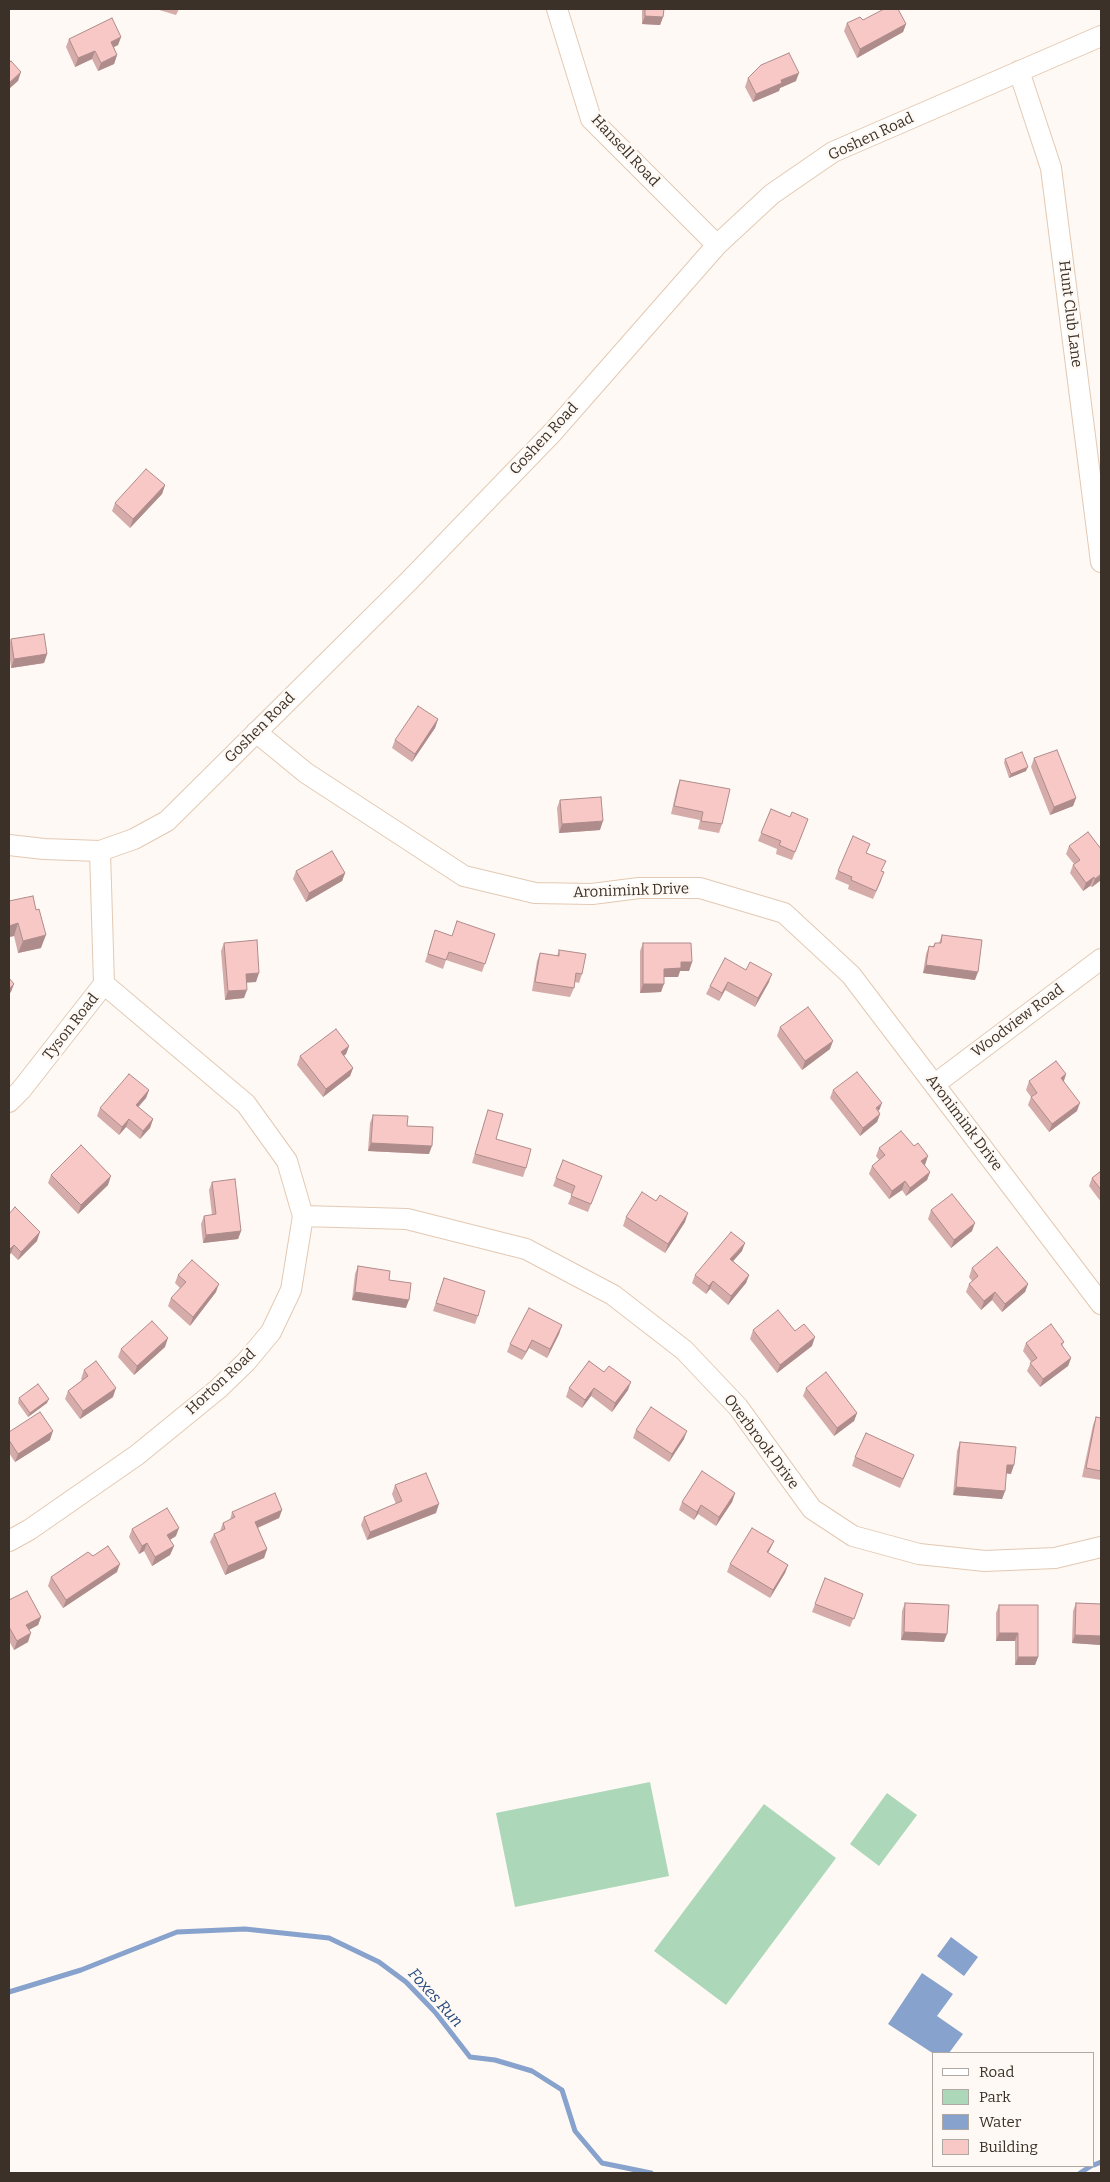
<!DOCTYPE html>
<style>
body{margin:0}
#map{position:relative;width:1110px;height:2182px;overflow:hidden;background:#fef9f4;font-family:Bitter,serif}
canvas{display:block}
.frame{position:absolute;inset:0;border:10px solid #3b3128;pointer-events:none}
.legend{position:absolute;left:932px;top:2052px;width:162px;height:115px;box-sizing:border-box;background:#fef9f4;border:1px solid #b0a9a2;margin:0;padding:6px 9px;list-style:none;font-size:15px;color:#3b3128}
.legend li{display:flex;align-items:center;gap:10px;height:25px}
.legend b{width:25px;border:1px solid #b0a9a2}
</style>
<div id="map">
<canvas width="1110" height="2182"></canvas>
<div class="frame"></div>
<ul class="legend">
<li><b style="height:6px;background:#fff"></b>Road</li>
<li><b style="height:14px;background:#acd7b8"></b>Park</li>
<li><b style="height:14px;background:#87a2cc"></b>Water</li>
<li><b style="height:14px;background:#f8c8c6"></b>Building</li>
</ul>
</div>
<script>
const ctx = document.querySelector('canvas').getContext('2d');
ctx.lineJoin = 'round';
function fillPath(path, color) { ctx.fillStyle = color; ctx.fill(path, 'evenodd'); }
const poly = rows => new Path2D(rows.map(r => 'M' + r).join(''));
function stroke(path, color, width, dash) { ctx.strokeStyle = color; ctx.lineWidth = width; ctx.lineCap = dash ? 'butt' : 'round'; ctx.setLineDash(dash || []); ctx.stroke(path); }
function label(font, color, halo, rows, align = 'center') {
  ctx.font = font + ' Bitter,serif'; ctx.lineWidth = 5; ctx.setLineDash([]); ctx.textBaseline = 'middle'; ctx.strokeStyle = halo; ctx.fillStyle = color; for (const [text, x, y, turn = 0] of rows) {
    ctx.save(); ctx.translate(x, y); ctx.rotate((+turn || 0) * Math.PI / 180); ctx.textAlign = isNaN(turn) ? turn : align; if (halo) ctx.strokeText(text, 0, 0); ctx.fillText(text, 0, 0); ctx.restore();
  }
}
fillPath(poly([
 [650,1782,669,1876,515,1907,496,1813],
 [887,1793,917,1815,879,1866,850,1844],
 [764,1804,836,1858,726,2005,654,1951]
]), '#acd7b8');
fillPath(poly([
 [951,1937,978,1957,964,1976,937,1956],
 [922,1973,953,1994,937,2016,963,2034,949,2053,934,2054,888,2024]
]), '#87a2cc');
stroke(poly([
 [9,1992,81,1970,177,1932,245,1929,329,1938,379,1962,406,1982,435,2012,470,2057,495,2060,532,2071,562,2090,575,2131,602,2163,651,2173],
 [1094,2165,1101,2162],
 [1080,2173,1091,2166]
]), '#87a2cc', 5);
const minor = poly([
 [557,9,591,119,717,245],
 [1019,71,1051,168,1101,562],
 [256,732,306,773,464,876,535,893,592,894,639,888,700,888,784,913,851,975,1101,1304],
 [9,845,44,849,100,851,134,839,167,821,409,581,553,432,717,245,772,194,833,152,1101,36],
 [935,1084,1101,959],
 [9,1102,21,1090,104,984,100,851],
 [303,1216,407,1219,526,1249,613,1295,684,1350,738,1407,812,1509,853,1536,919,1554,985,1561,1055,1558,1101,1547],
 [9,1541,29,1530,137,1455,218,1389,246,1362,271,1332,291,1290,303,1216,287,1161,246,1104,104,984]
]);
stroke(minor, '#e3c9b3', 22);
stroke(minor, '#fff', 20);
fillPath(poly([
 [156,9,179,9,176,15],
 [634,9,664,9,663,17,660,25,642,24,642,9],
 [863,20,906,24,903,32,857,58,844,31,847,23],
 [121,37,118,45,114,47,117,55,114,64,98,71,92,59,75,67,66,47,69,39],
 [748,78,796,81,780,88,779,91,753,102,745,87],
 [165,485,162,494,130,528,112,511,115,503],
 [11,639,47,654,44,663,11,668,9,652,9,645],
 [438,719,435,728,412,762,392,748,395,740],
 [1034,758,1076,798,1073,806,1050,815,1031,767],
 [1005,759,1026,771,1009,778,1004,763],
 [680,780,722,824,719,833,698,829,700,820,671,814,677,788],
 [560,800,600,830,559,833,557,808],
 [771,809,790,817,808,819,792,860,776,854,777,849,758,841],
 [1069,846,1101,880,1092,887,1090,886,1083,891,1070,873,1073,865,1074,864,1066,854],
 [296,871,345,873,342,881,306,902,293,879],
 [838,871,882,871,881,881,873,899,848,889,849,885,835,879],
 [9,901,41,948,18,953,14,936,9,937],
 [435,930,452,936,495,934,482,972,446,960,443,969,425,962],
 [942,935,975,980,923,973,926,954,929,946,933,946,935,943,939,943],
 [224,943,256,982,246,982,244,998,225,1000,221,951],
 [643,943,692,962,689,971,680,971,678,977,664,977,661,992,640,993,640,951],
 [559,950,582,974,579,983,575,982,574,988,570,997,532,991,537,961,540,953,557,956],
 [746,970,769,982,755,1007,725,990,719,1001,706,994,710,986],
 [780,1027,830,1049,802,1070,777,1036],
 [349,1046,346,1054,344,1056,353,1068,350,1076,323,1097,297,1065,300,1056],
 [1066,1074,1064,1081,1077,1111,1049,1132,1028,1105,1031,1097,1026,1090,1029,1081],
 [149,1090,146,1098,138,1107,153,1119,150,1128,140,1139,126,1127,119,1135,97,1116,100,1108],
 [833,1090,878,1111,880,1114,877,1122,860,1136,830,1098],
 [488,1110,496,1139,526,1168,523,1177,472,1163],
 [373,1115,407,1126,429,1154,368,1151,370,1123],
 [879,1148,924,1165,930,1172,927,1180,906,1196,902,1190,889,1199,869,1174,872,1166,879,1160,876,1156],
 [1101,1171,1101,1202,1089,1186,1092,1178],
 [51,1175,108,1185,78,1214,48,1183],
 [556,1178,599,1184,588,1212,568,1204,572,1194,553,1186],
 [212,1182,241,1231,238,1239,203,1243,201,1224,204,1216,212,1215,209,1190],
 [656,1201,685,1222,665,1253,623,1226,626,1217],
 [931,1210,972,1231,951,1248,928,1219],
 [9,1214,37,1241,18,1260,11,1253,9,1256],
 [742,1251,733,1261,749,1275,746,1283,728,1305,710,1289,706,1294,692,1283,695,1275],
 [358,1266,389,1280,406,1308,352,1300,355,1274],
 [972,1268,1028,1284,1025,1292,1002,1312,992,1300,981,1310,966,1292,969,1284,972,1281,969,1277],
 [178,1275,216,1292,190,1326,168,1306,171,1298,180,1288,175,1283],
 [441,1287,478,1316,475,1324,433,1311],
 [562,1325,559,1334,547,1358,529,1348,522,1360,507,1352,510,1344],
 [753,1330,795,1331,812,1346,777,1373,750,1339],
 [1064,1342,1062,1346,1071,1358,1068,1366,1040,1387,1027,1371,1031,1362,1023,1351,1026,1343],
 [165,1347,134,1375,118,1357,121,1349],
 [589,1361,628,1390,612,1412,591,1396,582,1408,566,1397,569,1388],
 [84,1370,113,1397,80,1419,65,1399,68,1391,82,1380,81,1379],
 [806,1388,857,1413,854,1421,834,1436,803,1396],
 [19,1398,47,1403,28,1417,18,1403],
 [1096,1417,1101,1418,1101,1480,1082,1477,1093,1425],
 [636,1430,684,1439,669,1462,633,1438],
 [9,1432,50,1440,15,1462,9,1453],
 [960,1442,1011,1474,1006,1473,1005,1491,1002,1499,953,1495,957,1451],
 [914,1455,900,1488,852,1466,855,1457],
 [395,1485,436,1513,367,1540,361,1525,364,1517,396,1504,392,1494],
 [735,1493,732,1502,716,1526,698,1514,694,1520,679,1510,682,1502],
 [282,1510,279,1518,258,1528,267,1549,264,1558,225,1575,210,1542,214,1534,220,1531,223,1523,230,1520,232,1512],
 [132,1529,176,1536,170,1540,174,1546,170,1555,152,1566,144,1551,139,1554,129,1537],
 [774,1541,768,1553,788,1565,785,1573,770,1598,727,1572,730,1564],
 [93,1556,117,1572,63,1608,48,1586,51,1577],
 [863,1594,850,1627,812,1612,815,1604],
 [9,1600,41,1617,38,1625,29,1630,28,1642,14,1650,9,1641],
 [905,1603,944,1642,901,1640,902,1611],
 [1076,1603,1101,1604,1101,1645,1072,1643,1073,1611],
 [999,1605,1038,1657,1035,1665,1015,1665,1015,1641,996,1641,996,1613]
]), '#d5acaa');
fillPath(poly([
 [645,16,663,17,660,25,642,24],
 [906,24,903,32,857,58,860,49],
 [121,37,118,45,108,50,111,42],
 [95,51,92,59,75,67,78,58],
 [117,55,114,64,98,71,101,63],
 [21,72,18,81,9,89,9,83],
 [799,73,796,81,780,88,779,91,753,102,756,94,781,80],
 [165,485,162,494,130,528,133,519],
 [47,654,44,663,11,668,14,659],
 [438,719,435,728,412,762,415,754],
 [1028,767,1026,771,1009,778,1011,774],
 [1076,798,1073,806,1050,815,1054,807],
 [603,821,600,830,559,833,562,824],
 [345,873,342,881,306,902,309,893],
 [1101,874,1101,880,1092,887,1095,879],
 [1094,877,1090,886,1083,891,1086,883],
 [18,923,14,936,9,937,9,926],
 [46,935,41,948,18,953,23,941],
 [681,962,692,962,689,971,680,971,678,977,661,977,664,969],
 [926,965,978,972,975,980,923,973],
 [259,973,256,982,243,983,246,974],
 [772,974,769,982,755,1007,758,998],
 [728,982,725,990,719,1001,722,993],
 [14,984,11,992,9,994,9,989],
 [643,984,664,984,661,992,640,993],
 [247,990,244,998,225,1000,228,991],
 [833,1041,830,1049,802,1070,805,1061],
 [349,1046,346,1054,338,1060,341,1052],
 [353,1068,350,1076,323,1097,326,1089],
 [1066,1074,1063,1083,1061,1078],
 [149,1090,146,1098,133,1113,136,1105],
 [882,1103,879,1111,876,1108],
 [1080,1103,1077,1111,1049,1132,1052,1124],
 [880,1114,877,1122,860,1136,863,1128],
 [129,1119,126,1127,119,1135,122,1127],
 [153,1119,150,1128,140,1139,143,1131],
 [371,1143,432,1146,429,1154,368,1151],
 [928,1156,925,1165,918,1169,921,1161],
 [930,1172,927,1180,906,1196,910,1188],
 [111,1176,108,1185,78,1214,81,1205],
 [905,1181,902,1190,889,1199,892,1191],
 [688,1213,685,1222,665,1253,668,1244],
 [975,1223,972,1231,951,1248,954,1240],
 [241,1231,238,1239,203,1243,206,1235],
 [40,1232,37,1241,18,1260,21,1252],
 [745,1243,742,1251,727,1268,730,1259],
 [14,1245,11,1253,9,1256,9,1250],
 [749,1275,746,1283,728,1305,731,1296],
 [713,1281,710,1289,706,1294,709,1286],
 [219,1284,216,1292,190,1326,193,1317],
 [1028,1284,1025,1292,1002,1312,1005,1304],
 [355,1292,409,1300,406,1308,352,1300],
 [995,1292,992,1300,981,1310,984,1301],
 [562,1325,559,1334,547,1358,550,1349],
 [815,1337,812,1346,777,1373,780,1365],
 [168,1338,165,1347,134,1375,137,1366],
 [532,1340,529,1348,522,1360],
 [1071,1358,1068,1366,1040,1387,1043,1379],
 [631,1382,628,1390,612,1412,615,1403],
 [116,1388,113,1397,80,1419,83,1411],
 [594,1388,591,1396,582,1408,585,1400],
 [49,1399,47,1403,28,1417,30,1413],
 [857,1413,854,1421,834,1436,837,1428],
 [53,1431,50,1440,15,1462,18,1454],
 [687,1431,684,1439,669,1462,672,1454],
 [1007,1465,1014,1465,1011,1474,1004,1473],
 [956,1487,1005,1491,1002,1499,953,1495],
 [735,1493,732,1502,716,1526,719,1517],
 [439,1504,436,1513,367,1540,370,1532],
 [701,1505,698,1514,694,1520,697,1512],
 [282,1510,279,1518,252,1530,255,1522],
 [179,1528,176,1536,164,1543,167,1535],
 [774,1541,770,1549,764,1560,767,1552],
 [147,1543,144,1551,139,1554,142,1546],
 [174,1546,170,1555,152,1566,155,1557],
 [267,1549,264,1558,225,1575,228,1566],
 [120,1564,117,1572,63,1608,66,1600],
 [788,1565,785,1573,770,1598,773,1590],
 [41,1617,38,1625,23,1633,26,1625],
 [904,1632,947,1634,944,1642,901,1640],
 [31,1633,28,1642,14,1650,17,1641],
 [999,1633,1018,1633,1015,1641,996,1641],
 [1075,1635,1101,1636,1101,1645,1072,1643],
 [1018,1657,1038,1657,1035,1665,1015,1665]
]), '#ae8c8b');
const building = poly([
 [645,9,664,9,663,17,645,16,645,9],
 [884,9,898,9,906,24,860,49,847,23,860,17,863,20,884,9],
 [112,18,121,37,111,42,117,55,101,63,95,51,78,58,69,39,112,18],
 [789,53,799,73,781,80,782,83,756,94,748,78,761,65,789,53],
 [11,61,21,72,9,83,9,63,11,61],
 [146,469,165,485,133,519,115,503,146,469],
 [44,634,47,654,14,659,11,639,44,634],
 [418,706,438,719,415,754,395,740,418,706],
 [1057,750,1076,798,1054,807,1034,758,1057,750],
 [1022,752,1028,767,1011,774,1005,759,1022,752],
 [680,780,730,789,722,824,701,821,703,812,674,806,680,780],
 [601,797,603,821,562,824,560,800,601,797],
 [771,809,790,817,792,812,808,819,795,852,779,845,781,841,761,833,771,809],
 [1088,832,1101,849,1101,874,1095,879,1094,877,1086,883,1073,865,1080,860,1069,846,1088,832],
 [853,836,870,844,866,853,886,861,881,871,884,872,876,891,851,880,852,877,838,871,853,836],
 [332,851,345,873,309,893,296,871,332,851],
 [33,896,36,910,39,909,46,935,23,941,18,923,9,926,9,901,33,896],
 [457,921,495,934,485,964,449,952,446,960,428,954,435,930,452,936,457,921],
 [942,935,982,940,978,972,926,965,929,946,934,947,935,943,941,943,942,935],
 [257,940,259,973,246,974,247,990,228,991,224,943,257,940],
 [643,943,691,943,692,962,681,962,681,968,664,969,664,984,643,984,643,943],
 [559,950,586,954,582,974,576,973,574,988,535,982,540,953,559,956,559,950],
 [725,958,746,970,750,962,772,974,758,998,728,982,722,993,710,986,725,958],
 [9,978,14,984,9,989,9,978],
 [808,1007,833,1041,805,1061,780,1027,808,1007],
 [336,1029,349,1046,341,1052,353,1068,326,1089,300,1056,336,1029],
 [1056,1061,1066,1074,1061,1078,1080,1103,1052,1124,1031,1097,1037,1093,1029,1081,1056,1061],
 [857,1072,882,1103,876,1108,880,1114,863,1128,833,1090,857,1072],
 [129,1074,149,1090,136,1105,153,1119,143,1131,129,1119,122,1127,100,1108,129,1074],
 [488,1110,503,1114,496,1139,531,1149,526,1168,475,1154,488,1110],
 [373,1115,408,1116,407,1126,433,1127,432,1146,371,1143,373,1115],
 [901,1131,914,1146,918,1143,928,1156,921,1161,930,1172,910,1188,905,1181,892,1191,872,1166,885,1155,879,1148,901,1131],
 [81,1145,111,1176,81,1205,51,1175,81,1145],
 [563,1160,602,1176,591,1204,571,1196,575,1186,556,1178,563,1160],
 [1101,1171,1101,1190,1092,1178,1101,1171],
 [235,1179,241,1231,206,1235,204,1216,216,1214,212,1182,235,1179],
 [642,1192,656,1201,660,1195,688,1213,668,1244,626,1217,642,1192],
 [952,1194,975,1223,954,1240,931,1210,952,1194],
 [15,1207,40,1232,21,1252,14,1245,9,1250,9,1214,15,1207],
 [731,1232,745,1243,730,1259,749,1275,731,1296,713,1281,709,1286,695,1275,731,1232],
 [997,1247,1028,1284,1005,1304,995,1292,984,1301,969,1284,978,1276,972,1268,997,1247],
 [192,1260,219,1284,193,1317,171,1298,186,1282,178,1275,192,1260],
 [358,1266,390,1271,389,1280,411,1283,409,1300,355,1292,358,1266],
 [444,1278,485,1291,478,1316,436,1303,444,1278],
 [529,1308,562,1325,550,1349,532,1340,526,1352,510,1344,529,1308],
 [778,1310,795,1331,804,1324,815,1337,780,1365,753,1330,778,1310],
 [152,1321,168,1338,137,1366,121,1349,152,1321],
 [1051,1324,1064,1342,1061,1344,1071,1358,1043,1379,1030,1363,1037,1358,1026,1343,1051,1324],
 [96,1361,116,1388,83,1411,68,1391,88,1376,84,1370,96,1361],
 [589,1361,604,1372,609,1366,631,1382,615,1403,594,1388,585,1400,569,1388,589,1361],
 [826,1372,857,1413,837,1428,806,1388,826,1372],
 [38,1384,49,1399,30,1413,19,1398,38,1384],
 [651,1407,687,1431,672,1454,636,1430,651,1407],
 [40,1412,53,1431,18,1454,9,1440,9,1432,40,1412],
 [1096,1417,1101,1418,1101,1471,1086,1468,1096,1417],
 [866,1433,914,1455,903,1479,855,1457,866,1433],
 [960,1442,1016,1447,1014,1465,1007,1465,1005,1491,956,1487,960,1442],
 [702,1471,735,1493,719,1517,701,1505,697,1512,682,1502,702,1471],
 [426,1473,439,1504,370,1532,364,1517,402,1501,395,1485,426,1473],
 [275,1493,282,1510,255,1522,267,1549,228,1566,214,1534,225,1529,223,1523,235,1517,232,1512,275,1493],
 [167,1508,179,1528,167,1535,174,1546,155,1557,147,1543,142,1546,132,1529,167,1508],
 [752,1528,774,1541,767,1552,788,1565,773,1590,730,1564,752,1528],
 [108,1546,120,1564,66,1600,51,1577,88,1552,93,1556,108,1546],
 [825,1578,863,1594,854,1619,815,1604,825,1578],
 [27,1591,41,1617,26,1625,31,1633,17,1641,9,1627,9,1600,27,1591],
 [905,1603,949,1605,947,1634,904,1632,905,1603],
 [1076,1603,1101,1604,1101,1636,1075,1635,1076,1603],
 [999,1605,1038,1605,1038,1657,1018,1657,1018,1633,999,1633,999,1605]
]);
fillPath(building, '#f8c8c6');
stroke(building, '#ae8c8b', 1);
label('15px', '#3b3128', '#fef9f4', [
 ["Goshen Road",871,137,-25],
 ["Hansell Road",625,151,47],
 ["Hunt Club Lane",1070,314,83],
 ["Goshen Road",544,439,-47],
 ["Goshen Road",260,728,-45],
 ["Aronimink Drive",631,891,-2],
 ["Woodview Road",1018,1021,-37],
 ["Tyson Road",71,1027,-52],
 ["Aronimink Drive",964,1123,53],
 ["Horton Road",221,1382,-43],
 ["Overbrook Drive",761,1442,53]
]);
label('italic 16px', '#25487d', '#fef9f4', [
 ["Foxes Run",435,1998,48]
]);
</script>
